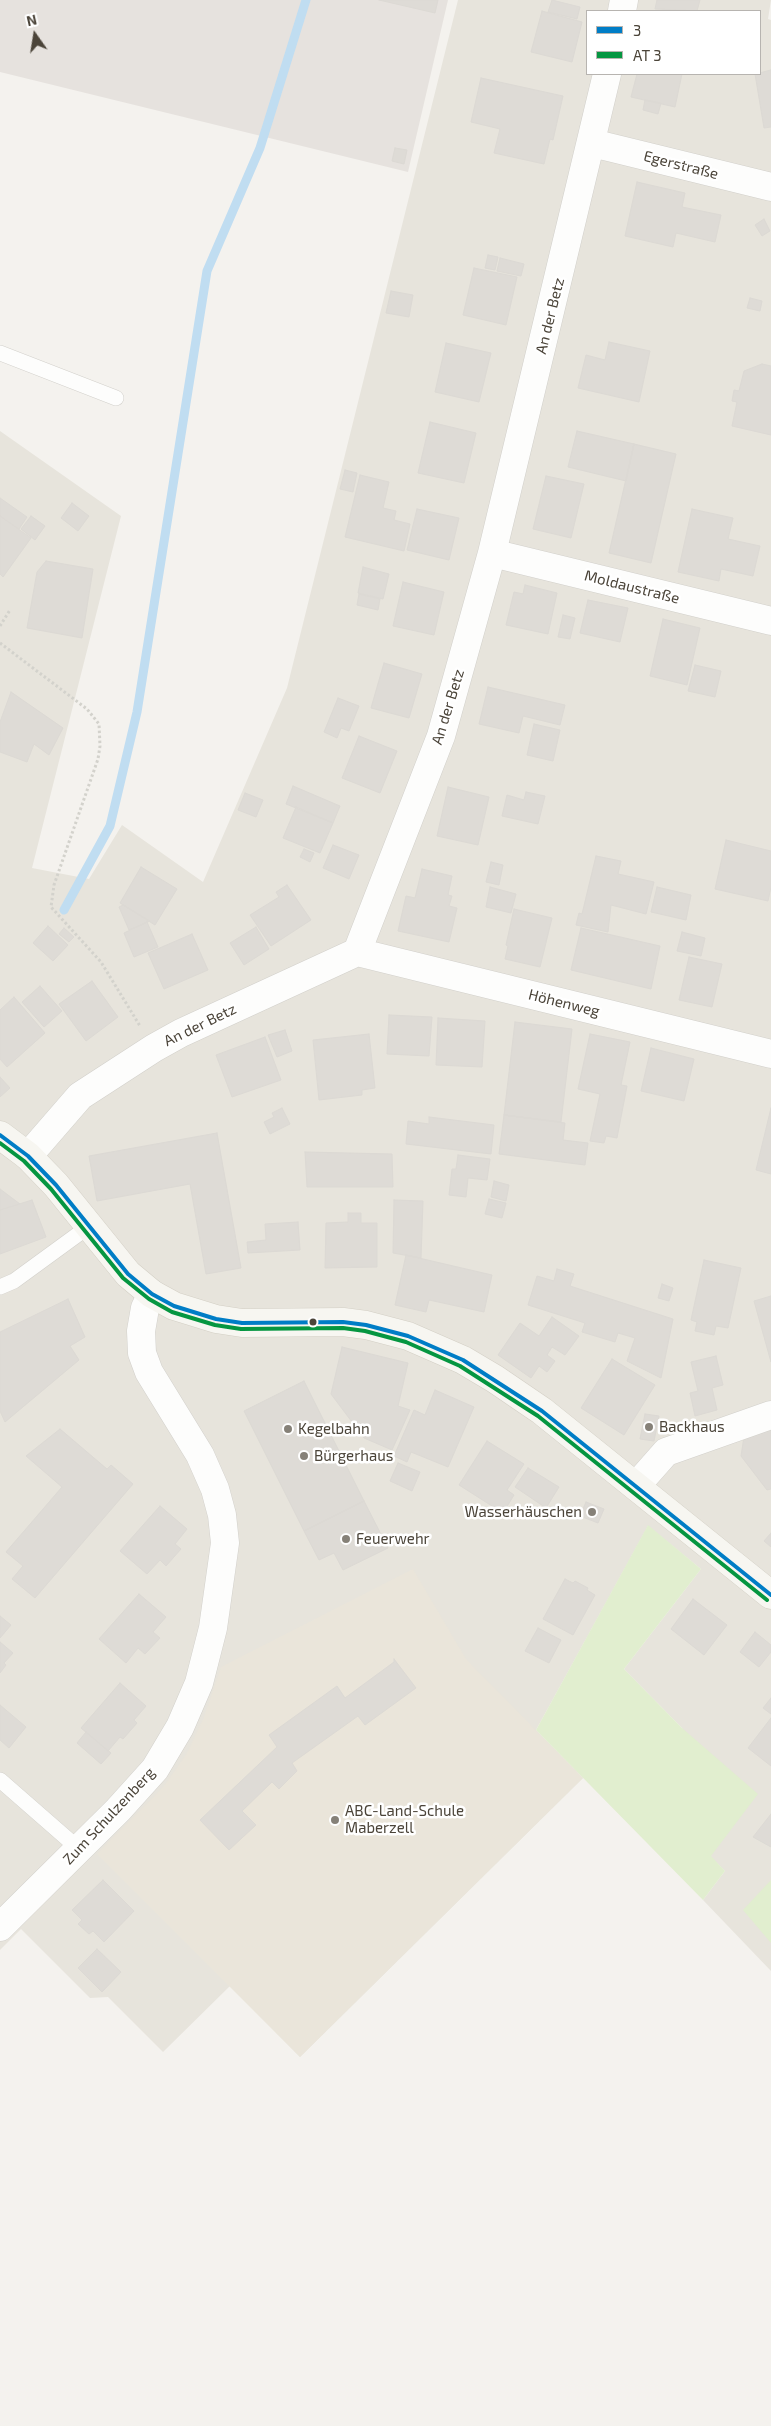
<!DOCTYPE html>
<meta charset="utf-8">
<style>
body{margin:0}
#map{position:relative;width:771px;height:2426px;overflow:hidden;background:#f4f2ee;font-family:"Exo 2",sans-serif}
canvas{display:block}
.legend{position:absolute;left:586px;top:10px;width:175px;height:65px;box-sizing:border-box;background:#fff;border:1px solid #b7b4b0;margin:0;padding:6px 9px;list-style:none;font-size:15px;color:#4b4439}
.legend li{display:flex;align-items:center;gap:10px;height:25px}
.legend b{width:25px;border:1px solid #b7b4b0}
.north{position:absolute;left:10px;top:10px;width:50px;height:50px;-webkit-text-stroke:4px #fff;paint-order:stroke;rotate:347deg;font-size:14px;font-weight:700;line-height:20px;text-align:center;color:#4b4439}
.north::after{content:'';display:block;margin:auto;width:18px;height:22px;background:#4b4439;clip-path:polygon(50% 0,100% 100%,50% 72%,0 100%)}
</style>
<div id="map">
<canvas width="771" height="2426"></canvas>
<ul class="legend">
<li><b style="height:6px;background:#007dc6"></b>3</li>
<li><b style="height:6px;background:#059641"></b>AT 3</li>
</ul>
<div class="north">N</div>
</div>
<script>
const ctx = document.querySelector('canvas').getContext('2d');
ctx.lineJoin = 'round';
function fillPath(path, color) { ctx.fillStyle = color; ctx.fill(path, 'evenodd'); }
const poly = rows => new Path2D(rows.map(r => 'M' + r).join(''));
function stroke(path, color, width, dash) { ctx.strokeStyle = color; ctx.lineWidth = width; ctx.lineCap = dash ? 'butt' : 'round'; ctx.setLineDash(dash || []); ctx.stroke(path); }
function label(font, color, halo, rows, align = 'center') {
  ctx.font = font + ' "Exo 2",sans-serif'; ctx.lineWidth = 5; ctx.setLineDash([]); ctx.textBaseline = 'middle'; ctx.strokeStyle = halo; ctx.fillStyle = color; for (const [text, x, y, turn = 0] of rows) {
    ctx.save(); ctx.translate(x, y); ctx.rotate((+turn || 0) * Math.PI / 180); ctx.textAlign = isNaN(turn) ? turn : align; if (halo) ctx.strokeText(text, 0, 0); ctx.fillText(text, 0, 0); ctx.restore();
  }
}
fillPath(poly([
 [458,0,771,0,768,19,771,20,771,1971,703,1900,725,1871,710,1856,682,1728,624,1669,701,1569,648,1526,536,1730,583,1778,300,2057,230,1986,163,2052,108,1997,90,1998,21,1929,0,1950,0,431,121,516,32,868,89,879,122,825,203,882,287,688],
 [587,11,760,11,760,74,587,74]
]), '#e7e4dc');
fillPath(poly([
 [0,0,448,0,408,172,0,72]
]), '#e6e2de');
fillPath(poly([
 [413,1569,466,1659,583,1778,300,2057,97,1854,164,1786,187,1753,204,1717,221,1667]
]), '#eae5da');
fillPath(poly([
 [648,1525,701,1569,624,1669,682,1728,758,1794,711,1856,725,1871,703,1900,536,1730],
 [771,1880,771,1943,743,1910]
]), '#e1eecf');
stroke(poly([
 [64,910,110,826,137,712,207,271,260,148,306,0]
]), '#c0ddf1', 9);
const building = poly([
 [379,0,438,0,435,13,379,0],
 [552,0,580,7,577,19,548,12,552,0],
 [657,0,700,0,697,11,655,9,657,0],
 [542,11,582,22,572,62,531,52,542,11],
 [771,70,771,127,764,128,755,74,771,70],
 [637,74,682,74,675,107,631,97,637,74],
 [481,78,563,96,553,140,550,139,544,164,494,153,500,129,471,122,481,78],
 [645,100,661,103,658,114,643,110,645,100],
 [395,148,407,150,404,164,392,161,395,148],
 [637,182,685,193,682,207,721,215,715,242,676,233,673,247,625,236,637,182],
 [764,219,770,231,762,236,755,225,764,219],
 [488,255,498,257,495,270,485,268,488,255],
 [500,258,524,264,521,276,497,271,500,258],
 [474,268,517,277,506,325,463,315,474,268],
 [391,291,413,295,409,317,386,313,391,291],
 [750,298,762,301,760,311,747,308,750,298],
 [609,342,650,351,639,402,578,388,586,355,605,360,609,342],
 [446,343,491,353,479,402,435,392,446,343],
 [762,364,771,366,771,435,732,426,737,402,732,401,734,390,739,391,744,371,762,364],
 [430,422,476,433,464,483,418,473,430,422],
 [577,431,634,444,626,481,568,467,577,431],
 [634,444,676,454,651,563,609,553,634,444],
 [345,470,357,473,353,492,340,489,345,470],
 [360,475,389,482,383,508,396,511,394,520,410,524,404,551,345,537,360,475],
 [546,476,584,484,571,538,533,529,546,476],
 [0,498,27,517,19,529,0,516,0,498],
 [72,503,89,516,78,531,61,518,72,503],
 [417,509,459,518,449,560,407,550,417,509],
 [692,509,733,518,728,539,760,546,753,576,721,569,719,581,678,572,692,509],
 [0,516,31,538,3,577,0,574,0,516],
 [31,516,45,526,35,540,21,529,31,516],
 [46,561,93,569,82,638,27,628,37,572,46,561],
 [363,567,389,574,383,599,358,593,363,567],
 [403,582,444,592,434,635,393,626,403,582],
 [525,585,557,593,548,634,506,625,514,592,523,594,525,585],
 [359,594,380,599,378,610,357,605,359,594],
 [588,600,628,608,620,642,580,633,588,600],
 [563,615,575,618,570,639,558,637,563,615],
 [663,619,700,628,687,685,650,676,663,619],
 [384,663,422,674,409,718,371,708,384,663],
 [695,665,721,671,715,697,688,691,695,665],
 [488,687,565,705,560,725,523,716,519,733,479,724,488,687],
 [11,692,63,728,49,755,34,744,27,762,0,752,0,722,11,692],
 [338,698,359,706,349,731,341,728,337,738,324,732,338,698],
 [534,724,560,730,553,761,527,755,534,724],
 [359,736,397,751,380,793,342,778,359,736],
 [293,786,340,806,333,823,286,804,293,786],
 [448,787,489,797,478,845,437,836,448,787],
 [526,792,545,796,538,824,502,816,507,795,524,800,526,792],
 [245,793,263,800,256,817,238,810,245,793],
 [296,807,333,823,320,853,283,838,296,807],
 [726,840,771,851,771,887,768,901,715,889,726,840],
 [333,845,359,855,349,879,323,868,333,845],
 [304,849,314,853,310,862,300,857,304,849],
 [596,856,621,861,618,874,654,882,646,914,611,905,608,932,576,925,579,913,582,914,596,856],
 [491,862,503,865,499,885,486,882,491,862],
 [141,867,177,889,155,925,120,903,141,867],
 [422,869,452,876,448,895,452,896,449,906,457,908,449,942,398,931,406,896,415,898,422,869],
 [287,885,311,920,271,946,250,915,279,897,276,892,287,885],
 [490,887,516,894,511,913,486,907,490,887],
 [657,887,691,895,686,920,651,912,657,887],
 [123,905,150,921,129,930,119,907,123,905],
 [514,909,552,918,540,967,505,959,508,946,506,945,514,909],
 [147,922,158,947,134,957,124,933,147,922],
 [48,926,68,945,53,961,33,943,48,926],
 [256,927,269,949,244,965,230,943,256,927],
 [64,928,74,937,69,942,59,934,64,928],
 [581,928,660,946,651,989,571,970,581,928],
 [682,932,705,938,701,956,677,951,682,932],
 [192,934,208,970,164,989,148,953,192,934],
 [689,957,722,964,712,1007,679,1000,689,957],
 [92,981,118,1017,86,1041,59,1004,92,981],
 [40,986,62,1011,44,1027,22,1002,40,986],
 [14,997,45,1033,7,1067,0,1059,0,1010,14,997],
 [389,1015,432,1017,429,1056,387,1054,389,1015],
 [438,1018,485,1021,482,1067,436,1065,438,1018],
 [515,1022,572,1029,561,1122,504,1115,515,1022],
 [285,1030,292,1051,277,1057,268,1035,285,1030],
 [369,1034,375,1088,362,1090,362,1095,319,1100,313,1040,369,1034],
 [590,1034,630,1042,621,1085,627,1086,617,1138,606,1136,604,1143,590,1141,600,1094,578,1089,590,1034],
 [265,1037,281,1080,232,1097,216,1055,265,1037],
 [651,1048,694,1059,684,1101,641,1091,651,1048],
 [0,1077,10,1088,0,1097,0,1077],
 [282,1108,290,1124,270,1134,264,1122,274,1117,272,1113,282,1108],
 [771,1108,771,1174,756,1170,771,1108],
 [504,1115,565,1123,563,1140,588,1143,585,1165,499,1154,504,1115],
 [429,1117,494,1125,491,1154,406,1144,408,1121,429,1124,429,1117],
 [217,1133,241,1268,206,1274,190,1184,97,1201,89,1156,217,1133],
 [305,1152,392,1154,393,1187,307,1187,305,1152],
 [458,1155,490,1159,487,1180,468,1178,466,1197,449,1195,452,1169,456,1169,458,1155],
 [494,1181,509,1185,506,1201,491,1197,494,1181],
 [0,1189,20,1204,0,1210,0,1189],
 [489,1199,506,1203,502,1218,485,1214,489,1199],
 [32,1200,46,1237,0,1254,0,1210,32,1200],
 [394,1200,423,1201,421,1258,393,1253,394,1200],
 [348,1213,361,1213,361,1223,377,1223,377,1267,325,1268,326,1223,348,1222,348,1213],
 [298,1222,300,1250,248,1253,247,1242,266,1240,265,1224,298,1222],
 [406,1255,492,1275,484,1312,429,1300,426,1312,395,1305,406,1255],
 [704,1260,741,1268,728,1328,716,1326,714,1335,695,1331,697,1322,691,1320,704,1260],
 [557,1269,574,1274,570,1286,673,1319,661,1378,627,1361,635,1338,618,1333,615,1342,582,1332,585,1323,528,1305,537,1276,554,1281,557,1269],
 [662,1284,673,1288,669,1301,658,1298,662,1284],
 [771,1296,771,1362,754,1301,771,1296],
 [68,1299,85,1337,70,1346,79,1360,5,1422,0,1411,0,1332,68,1299],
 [552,1317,579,1336,565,1355,552,1347,547,1355,555,1361,547,1372,539,1366,531,1378,498,1355,520,1323,539,1336,552,1317],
 [342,1347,408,1363,398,1406,410,1410,392,1450,364,1438,331,1394,342,1347],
 [716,1356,723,1385,712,1388,717,1410,695,1416,690,1393,698,1391,691,1362,716,1356],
 [612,1359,655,1385,624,1435,581,1408,612,1359],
 [304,1381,364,1501,304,1531,244,1411,304,1381],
 [435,1390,474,1407,448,1467,411,1452,407,1462,394,1456,414,1410,425,1415,435,1390],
 [645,1414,659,1416,654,1441,640,1439,645,1414],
 [60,1429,107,1469,111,1465,133,1484,35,1598,12,1579,23,1566,6,1552,62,1487,26,1456,60,1429],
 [771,1429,771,1489,767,1490,741,1456,744,1437,771,1429],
 [487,1441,524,1464,507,1490,514,1495,503,1513,459,1485,487,1441],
 [398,1463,420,1472,412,1491,390,1481,398,1463],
 [528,1468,559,1487,546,1508,515,1487,528,1468],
 [364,1501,388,1548,343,1570,334,1553,319,1560,304,1531,364,1501],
 [586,1502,604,1509,598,1523,580,1516,586,1502],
 [160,1506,187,1529,175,1544,181,1549,166,1566,160,1560,147,1574,120,1551,160,1506],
 [771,1533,771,1547,764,1541,771,1533],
 [565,1579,573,1583,575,1581,588,1588,587,1590,595,1595,573,1635,543,1619,565,1579],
 [139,1594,166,1617,153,1632,160,1638,145,1654,138,1648,126,1663,99,1639,139,1594],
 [693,1599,727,1625,704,1655,671,1629,693,1599],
 [0,1616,11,1625,0,1638,0,1616],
 [538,1628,561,1640,549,1663,525,1651,538,1628],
 [755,1632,771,1645,771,1652,759,1667,740,1652,755,1632],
 [0,1642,13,1653,4,1663,6,1665,0,1673,0,1642],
 [394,1659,416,1688,365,1725,358,1716,292,1763,297,1771,279,1789,272,1782,242,1811,256,1825,229,1850,200,1820,277,1747,269,1735,337,1686,345,1698,394,1662,394,1659],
 [120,1683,146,1706,134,1720,137,1723,123,1739,120,1737,108,1751,81,1728,120,1683],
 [771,1698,771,1714,763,1708,771,1698],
 [0,1705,26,1727,9,1748,0,1740,0,1705],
 [771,1718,771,1766,748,1748,771,1718],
 [86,1732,111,1753,101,1764,77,1743,86,1732],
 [771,1814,771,1847,753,1837,771,1814],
 [103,1880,134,1911,104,1942,93,1931,89,1934,78,1924,82,1920,72,1910,103,1880],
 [97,1949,121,1972,102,1992,78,1968,97,1949]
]);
fillPath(building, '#dedbd6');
stroke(building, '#dcd9d4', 1);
const lane = poly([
 [0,353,116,398],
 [0,1287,14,1281,88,1227],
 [0,1780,79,1849]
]);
const street = poly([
 [622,11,624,0],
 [592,143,771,187],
 [492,553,771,621],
 [357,952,771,1054],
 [28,1156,80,1096,154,1048,181,1033,357,952,441,736,492,553,607,74],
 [636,1486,666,1452,771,1415],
 [0,1927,118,1810,155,1769,180,1727,199,1683,213,1628,225,1543,222,1515,215,1489,200,1455,149,1372,142,1353,141,1331,145,1308,152,1294]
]);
const secondary = poly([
 [0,1135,28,1156,56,1185,128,1274,152,1294,174,1306,216,1319,242,1323,343,1322,366,1325,408,1336,463,1360,495,1379,542,1411,771,1595]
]);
stroke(lane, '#d2d0cb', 16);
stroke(street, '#d2d0cb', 29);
stroke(secondary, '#d3cfc5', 29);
stroke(poly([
 [0,626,10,610],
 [0,643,87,709,99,724,100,746,98,759,54,885,51,907,101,962,140,1026]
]), '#d3d2cc', 3, [2.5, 2.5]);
stroke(lane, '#fdfdfc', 15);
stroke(street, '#fdfdfc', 28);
stroke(secondary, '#f7f6f1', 28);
stroke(poly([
 [0,1135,28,1156,56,1185,128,1274,152,1294,174,1306,216,1319,242,1323,343,1322,366,1325,408,1336,463,1360,542,1411,771,1595]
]), '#007dc6', 4);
stroke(poly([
 [0,1143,24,1161,51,1189,123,1278,149,1299,172,1312,215,1325,241,1329,343,1328,365,1331,406,1342,460,1366,538,1416,767,1600]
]), '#059641', 4);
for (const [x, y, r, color] of [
 [313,1322,4.5,"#4b4439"],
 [649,1427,5,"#868178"],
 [288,1429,5,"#868178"],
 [304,1456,5,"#868178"],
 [592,1512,5,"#868178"],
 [346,1539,5,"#868178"],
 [335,1820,5,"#868178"]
]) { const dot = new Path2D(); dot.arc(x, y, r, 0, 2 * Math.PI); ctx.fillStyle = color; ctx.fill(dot); stroke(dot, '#fff', 2); }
label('15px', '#4b4439', '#fff', [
 ["Egerstraße",681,165,14],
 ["An der Betz",550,316,-76],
 ["Moldaustraße",632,587,14],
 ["An der Betz",448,707,-73],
 ["Höhenweg",564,1003,14],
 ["An der Betz",200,1025,-26],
 ["Zum Schulzenberg",109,1816,-47]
]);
label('15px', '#4b4439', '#fff', [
 ["Backhaus",659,1427],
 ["Kegelbahn",298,1429],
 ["Bürgerhaus",314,1456],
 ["Wasserhäuschen",582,1512,"right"],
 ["Feuerwehr",356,1539],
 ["ABC-Land-Schule",345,1811],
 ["Maberzell",345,1828]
], 'left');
</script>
